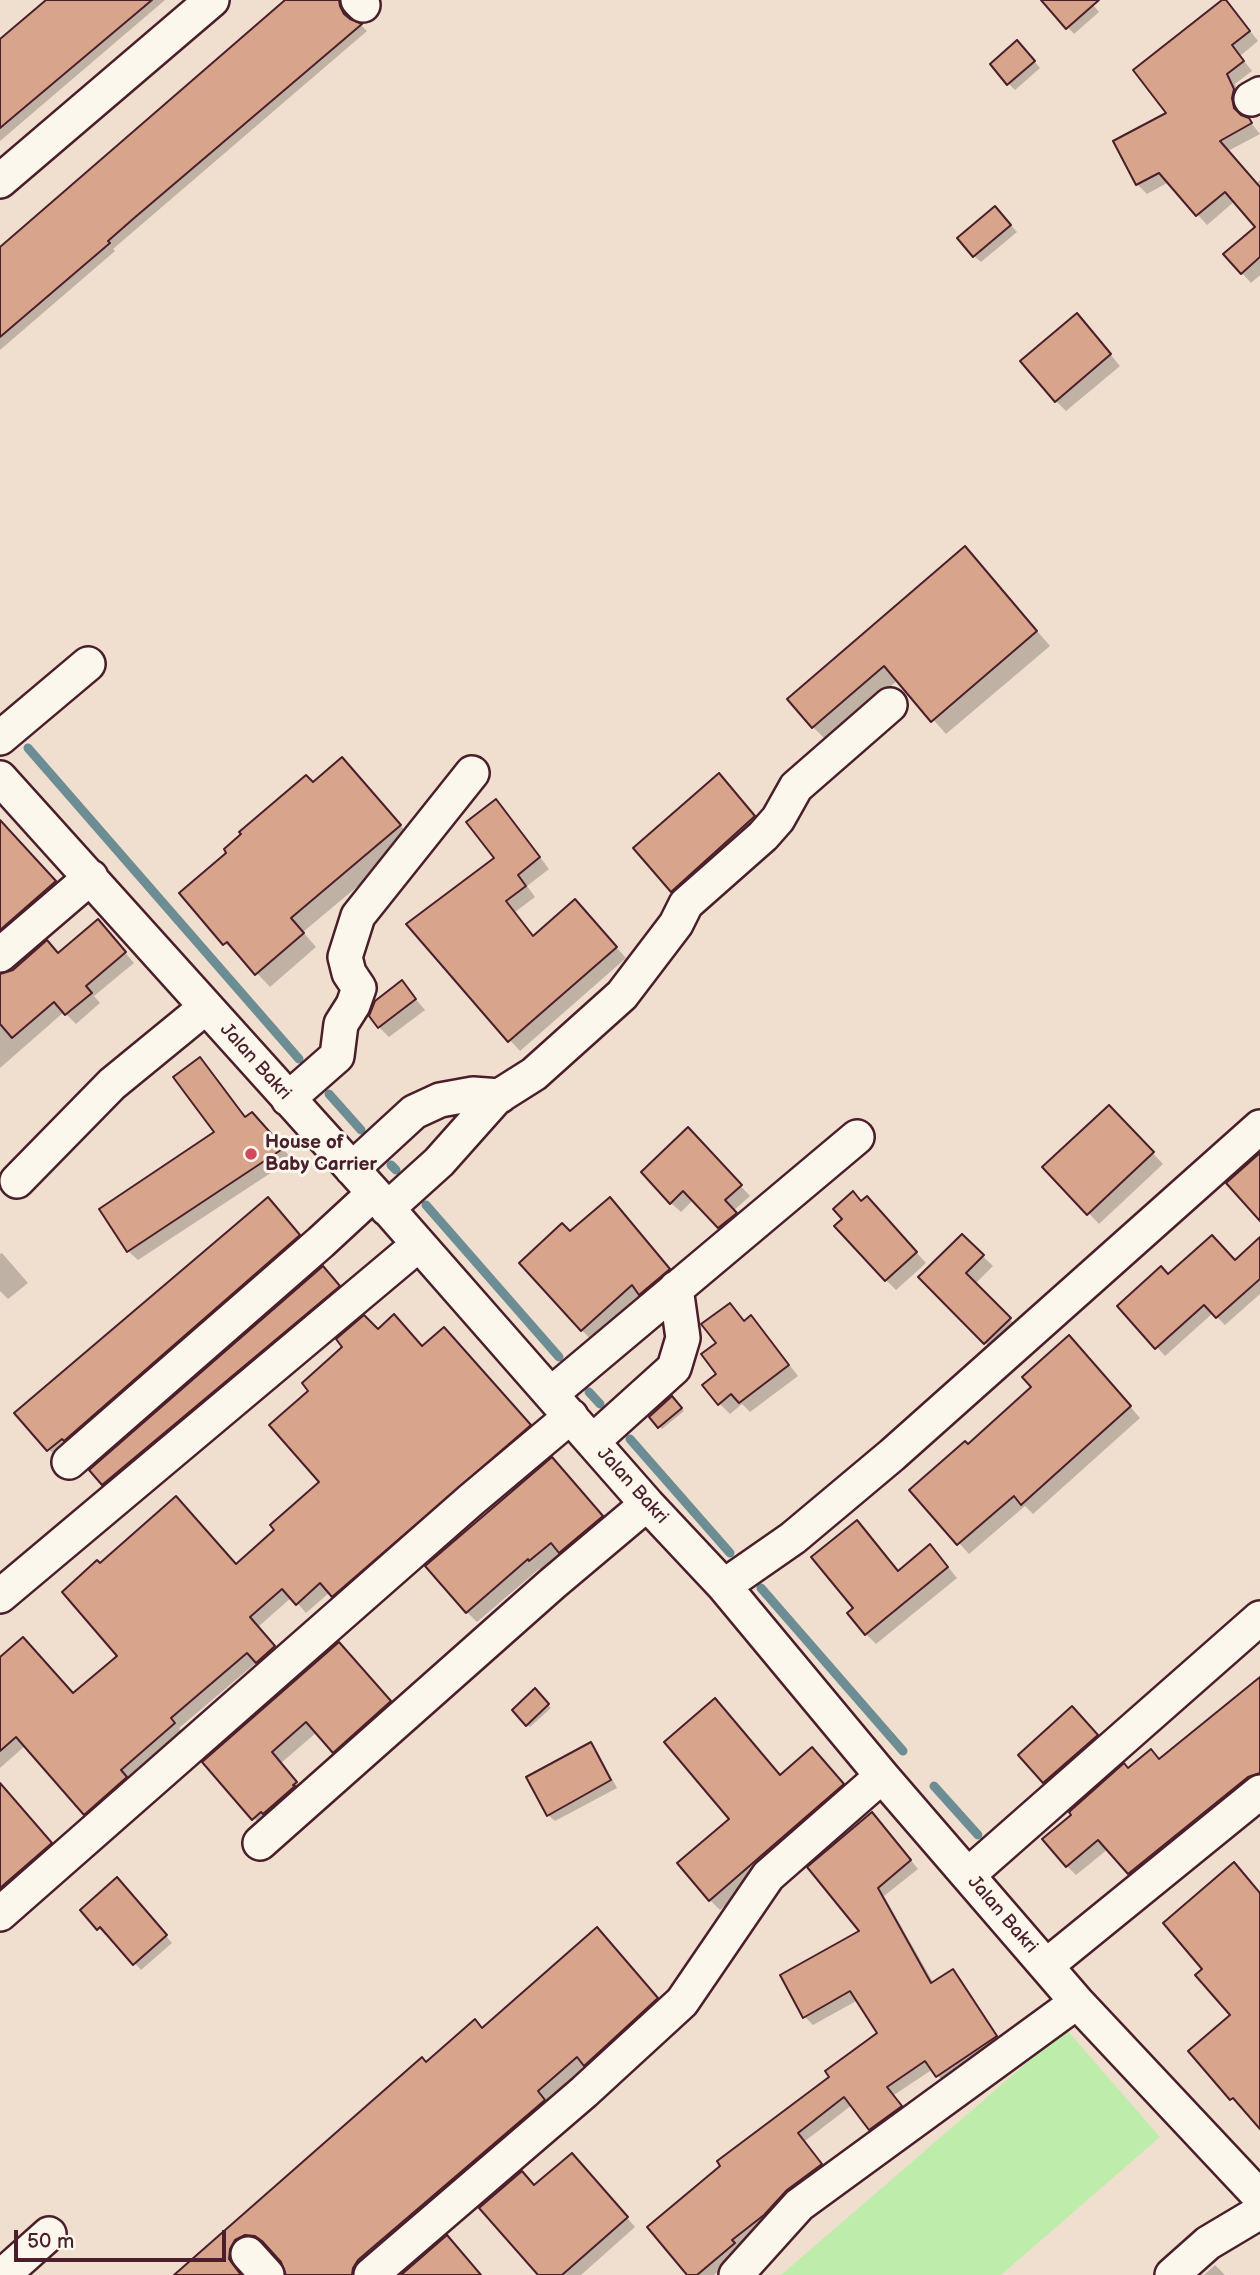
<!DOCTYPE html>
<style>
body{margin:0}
#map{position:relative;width:1260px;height:2275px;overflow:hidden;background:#f0decf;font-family:"Balsamiq Sans",sans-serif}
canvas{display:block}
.scale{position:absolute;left:14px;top:2230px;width:212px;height:32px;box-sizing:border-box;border:4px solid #4a1f2b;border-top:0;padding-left:9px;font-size:21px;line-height:24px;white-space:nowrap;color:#4a1f2b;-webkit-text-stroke:5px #fbf7ec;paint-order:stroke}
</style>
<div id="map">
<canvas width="1260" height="2275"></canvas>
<div class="scale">50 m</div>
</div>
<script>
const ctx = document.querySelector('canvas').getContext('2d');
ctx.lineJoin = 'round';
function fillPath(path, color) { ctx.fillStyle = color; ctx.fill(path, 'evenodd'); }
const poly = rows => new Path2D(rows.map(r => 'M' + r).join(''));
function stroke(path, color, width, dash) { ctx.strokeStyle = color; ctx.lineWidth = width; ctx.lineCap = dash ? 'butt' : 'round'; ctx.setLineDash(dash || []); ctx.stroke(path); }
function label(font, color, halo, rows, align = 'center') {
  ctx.font = font + ' "Balsamiq Sans",sans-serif'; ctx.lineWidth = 6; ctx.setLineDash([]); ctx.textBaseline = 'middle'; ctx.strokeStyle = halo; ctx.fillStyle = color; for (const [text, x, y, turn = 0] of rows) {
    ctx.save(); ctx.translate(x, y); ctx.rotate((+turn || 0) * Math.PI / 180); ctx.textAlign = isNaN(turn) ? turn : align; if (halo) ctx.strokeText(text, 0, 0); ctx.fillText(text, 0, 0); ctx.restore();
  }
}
fillPath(poly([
 [1066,2029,1160,2137,1001,2275,781,2275]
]), '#beedab');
fillPath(poly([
 [48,0,165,0,0,141,0,41],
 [289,0,340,0,345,6,346,14,350,21,361,25,367,31,113,249,115,251,0,350,0,249],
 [1043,0,1089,0,1099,12,1074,34],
 [1234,10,1258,41,1240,56,1252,71,1235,84,1243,100,1241,109,1242,118,1248,119,1260,134,1228,151,1256,184,1260,180,1260,275,1251,283,1242,273,1257,227,1235,201,1207,225,1169,182,1147,194,1137,184,1169,114],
 [1024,49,1040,68,1015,90,1008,83],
 [1002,215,1017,232,981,262,974,256],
 [1087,326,1120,366,1066,411,1056,401],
 [979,563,1050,646,946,734,898,680,827,741,813,727],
 [355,773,413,840,303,932,316,947,270,987,240,955,238,956,225,943],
 [727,784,763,825,681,899,636,848],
 [496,802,506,812,549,869,527,886,535,897,515,912,535,937,585,912,626,958,520,1051,510,1040],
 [0,821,65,892,0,948],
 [108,932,134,963,94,996,100,1003,76,1024,64,1012,0,1068,0,975,59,954],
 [402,983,425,1010,389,1037,379,1027],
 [200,1060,247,1118,261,1124,292,1159,138,1260,128,1251,217,1132],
 [1109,1107,1163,1164,1099,1224,1045,1167],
 [697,1139,750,1196,733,1211,745,1224,729,1237,693,1200,681,1212,671,1203],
 [862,1203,877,1209,926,1263,896,1290,886,1280],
 [277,1208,308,1246,58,1459,16,1413],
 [620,1210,679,1280,651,1304,642,1295,592,1341,521,1263,571,1233],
 [962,1236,993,1266,975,1284,1020,1330,996,1353,920,1277],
 [1260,1240,1260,1294,1225,1325,1213,1313,1165,1356,1119,1306,1168,1276,1236,1262],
 [2,1253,28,1283,8,1299,0,1291,0,1254],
 [333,1278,348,1296,113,1494,92,1470],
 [730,1305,745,1322,751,1318,761,1328,798,1376,750,1412,742,1404,730,1414,719,1403,718,1343],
 [378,1331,423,1348,453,1339,539,1435,342,1605,330,1592,306,1613,292,1597,258,1627,283,1657,266,1671,257,1662,179,1728,183,1733,94,1823,26,1745,0,1768,0,1659,74,1695,120,1656,100,1565,236,1566,277,1531,322,1482],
 [1079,1348,1140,1418,1033,1514,1025,1506,969,1554,911,1490,968,1446],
 [672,1398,684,1411,662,1429,651,1417],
 [562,1470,612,1527,571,1562,561,1553,541,1570,539,1569,477,1622,467,1612],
 [940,1557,957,1578,876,1644,866,1634,899,1572],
 [349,1654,400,1713,344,1762,317,1732,281,1763,306,1793,264,1829,205,1762],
 [1260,1680,1260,1785,1139,1882,1108,1849,1076,1875,1067,1866,1128,1770,1160,1760],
 [535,1691,551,1708,530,1727,514,1710],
 [1079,1715,1103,1743,1051,1789,1020,1755],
 [590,1744,597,1751,617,1788,555,1821,548,1815],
 [823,1760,853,1795,720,1910,710,1900,781,1776],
 [0,1784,60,1853,0,1905],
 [880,1822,918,1869,884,1896,934,1984,953,1971,961,1979,1004,2045,945,2084,933,2069,894,2095,908,2115,878,2137,852,2105,805,2141,829,2173,714,2275,689,2275,831,2077,880,2033,858,2000,813,2025,805,2017,862,1931],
 [124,1886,172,1943,141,1970,108,1933,105,1935,82,1910],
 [607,1940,667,2009,366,2275,287,2275,288,2271,272,2250,265,2245,254,2245,240,2258,239,2269,242,2275,176,2275,426,2064,483,2030],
 [581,2164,635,2227,581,2275,540,2275,535,2187],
 [1215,2265,1225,2275,1204,2275]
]), '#0003');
stroke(poly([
 [28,748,299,1059],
 [329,1094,361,1130],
 [391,1165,396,1170],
 [426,1205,559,1357],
 [589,1392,600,1404],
 [630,1439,730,1553],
 [761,1588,903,1751],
 [934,1786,978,1835]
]), '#6d8d95', 9);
const building = poly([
 [46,0,152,0,0,128,0,39,46,0],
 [285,0,339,0,340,6,344,14,350,19,362,24,133,219,108,241,110,243,0,337,0,247,285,0],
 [1041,0,1099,0,1066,29,1041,0],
 [1222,0,1226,0,1250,31,1232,45,1244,61,1227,74,1234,89,1232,98,1234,108,1241,115,1249,118,1252,123,1220,141,1260,187,1260,257,1241,274,1223,254,1255,227,1225,192,1196,216,1159,173,1136,185,1113,141,1166,113,1133,70,1222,0],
 [1017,40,1035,61,1007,85,990,64,1017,40],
 [995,206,1011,225,973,257,957,238,995,206],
 [1077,313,1111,354,1055,402,1020,361,1077,313],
 [965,546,1037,631,931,722,884,666,812,728,787,699,965,546],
 [342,757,401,825,291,918,304,933,255,975,227,942,223,945,179,893,226,853,224,849,241,834,239,832,306,775,313,782,342,757],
 [719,773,755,816,671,892,633,848,719,773],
 [496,799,540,857,518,875,526,886,506,901,533,936,575,899,617,947,508,1042,406,924,494,858,466,822,496,799],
 [0,820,56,881,0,930,0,820],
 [98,919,126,952,86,986,92,993,65,1015,54,1002,12,1038,0,1024,0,974,13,970,47,940,58,953,98,919],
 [402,980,416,999,378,1028,369,1016,375,1001,402,980],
 [200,1057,245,1117,252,1112,284,1148,127,1252,99,1209,214,1132,173,1077,200,1057],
 [1109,1105,1154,1152,1087,1215,1042,1167,1109,1105],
 [688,1127,742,1185,725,1200,737,1213,718,1228,683,1191,670,1204,641,1172,688,1127],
 [1260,1153,1260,1221,1226,1183,1260,1153],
 [853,1191,861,1201,867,1196,917,1252,885,1281,834,1226,842,1219,833,1209,853,1191],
 [268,1197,300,1235,64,1441,62,1439,47,1451,14,1413,268,1197],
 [610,1197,670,1269,639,1295,632,1285,581,1331,519,1263,562,1223,570,1231,610,1197],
 [962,1234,984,1255,966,1273,1011,1318,984,1344,918,1277,962,1234],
 [1212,1235,1235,1260,1260,1237,1260,1279,1216,1318,1204,1305,1155,1349,1117,1306,1161,1266,1168,1274,1212,1235],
 [323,1266,340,1286,102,1485,89,1470,323,1266],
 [730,1303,744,1321,751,1315,789,1365,739,1403,731,1394,718,1405,702,1385,716,1374,701,1354,716,1343,701,1324,730,1303],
 [394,1314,422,1346,444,1327,531,1425,332,1597,320,1583,296,1605,282,1589,250,1617,275,1646,256,1663,247,1653,171,1718,175,1723,121,1770,127,1777,84,1815,16,1737,0,1751,0,1657,23,1637,73,1693,117,1656,62,1592,97,1560,100,1563,176,1496,236,1564,274,1530,270,1525,319,1482,269,1425,308,1391,302,1383,342,1347,336,1339,364,1315,378,1329,394,1314],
 [1069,1335,1131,1406,1021,1505,1014,1496,957,1545,909,1490,965,1441,968,1444,1031,1387,1022,1377,1069,1335],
 [672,1396,682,1408,658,1428,649,1417,672,1396],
 [552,1457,603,1516,559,1553,551,1543,529,1561,528,1559,466,1613,425,1566,552,1457],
 [857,1520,898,1571,930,1544,948,1567,865,1635,847,1613,853,1608,811,1557,857,1520],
 [339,1642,391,1701,333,1753,306,1722,272,1752,297,1782,293,1785,295,1786,263,1814,261,1812,252,1820,202,1762,339,1642],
 [1260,1677,1260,1773,1248,1777,1128,1874,1098,1840,1066,1867,1042,1839,1071,1815,1069,1812,1124,1763,1128,1768,1151,1749,1159,1759,1260,1677],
 [535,1688,549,1704,526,1726,512,1710,535,1688],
 [715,1698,780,1775,812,1747,844,1784,709,1901,677,1863,729,1819,664,1742,715,1698],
 [1072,1706,1098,1735,1043,1783,1018,1755,1072,1706],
 [591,1742,611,1780,547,1816,526,1777,591,1742],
 [0,1783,52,1843,0,1888,0,1783],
 [872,1812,911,1860,878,1888,931,1983,953,1969,997,2036,936,2077,925,2061,887,2087,902,2106,869,2130,844,2097,798,2133,822,2164,787,2190,764,2215,732,2240,735,2243,697,2275,687,2275,647,2227,720,2166,717,2161,829,2077,825,2071,877,2033,850,1991,803,2018,780,1975,859,1931,807,1867,872,1812],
 [1234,1862,1260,1893,1260,2129,1233,2098,1230,2100,1188,2051,1230,2015,1195,1975,1202,1969,1163,1923,1234,1862],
 [117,1877,167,1935,133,1965,100,1927,97,1930,80,1910,117,1877],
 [597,1927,658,1998,584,2066,577,2057,538,2091,545,2100,358,2260,353,2268,352,2275,286,2275,281,2262,262,2241,255,2236,245,2235,235,2240,230,2249,229,2259,241,2275,174,2275,422,2057,426,2062,475,2019,482,2028,597,1927],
 [572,2153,628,2217,562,2275,538,2275,479,2208,522,2171,534,2185,572,2153],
 [447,2235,481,2275,401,2275,447,2235]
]);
fillPath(building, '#d8a58c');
stroke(building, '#4a1f2b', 2);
const street = poly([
 [358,0,363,5],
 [1251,99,1260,94],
 [0,181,212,0],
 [0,738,88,664],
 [0,778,374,1193,647,1504,724,1586,882,1776,1077,2002,1260,2197],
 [0,955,91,877],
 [288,1099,337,1056,341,1024,353,1005,359,988,349,973,345,957,358,916,472,773],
 [352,1169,414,1112,440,1100,473,1094,500,1096],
 [17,1181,112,1084,206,1007],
 [387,1209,439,1162,496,1098,534,1074,622,995,676,924,686,904,763,836,778,819,796,787,890,705],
 [551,1394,857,1137],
 [593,1441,674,1368,683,1338,676,1288],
 [69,1462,321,1242,374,1193],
 [724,1586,793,1538,892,1455,1260,1127],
 [0,1596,418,1245],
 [260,1843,552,1584,647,1504],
 [968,1875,1260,1618],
 [0,1914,471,1500,571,1416],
 [1046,1966,1260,1792],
 [248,2254,267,2275],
 [3,2275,49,2234],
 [371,2275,584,2092,682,2002,768,1876,882,1776],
 [736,2275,799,2205,1077,2002],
 [1172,2275,1208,2243,1260,2212]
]);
stroke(street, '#4a1f2b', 38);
stroke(street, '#fbf7ec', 33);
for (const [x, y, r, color] of [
 [251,1154,7,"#d1495b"]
]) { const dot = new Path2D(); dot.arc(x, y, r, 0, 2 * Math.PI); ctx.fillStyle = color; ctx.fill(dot); stroke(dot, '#fbf7ec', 2.5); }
label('19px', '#4a1f2b', '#fbf7ec', [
 ["Jalan Bakri",255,1062,48],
 ["Jalan Bakri",632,1486,48],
 ["Jalan Bakri",1002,1915,49]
]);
label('bold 19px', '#4a1f2b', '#fbf7ec', [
 ["House of",265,1143],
 ["Baby Carrier",265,1165]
], 'left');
</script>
